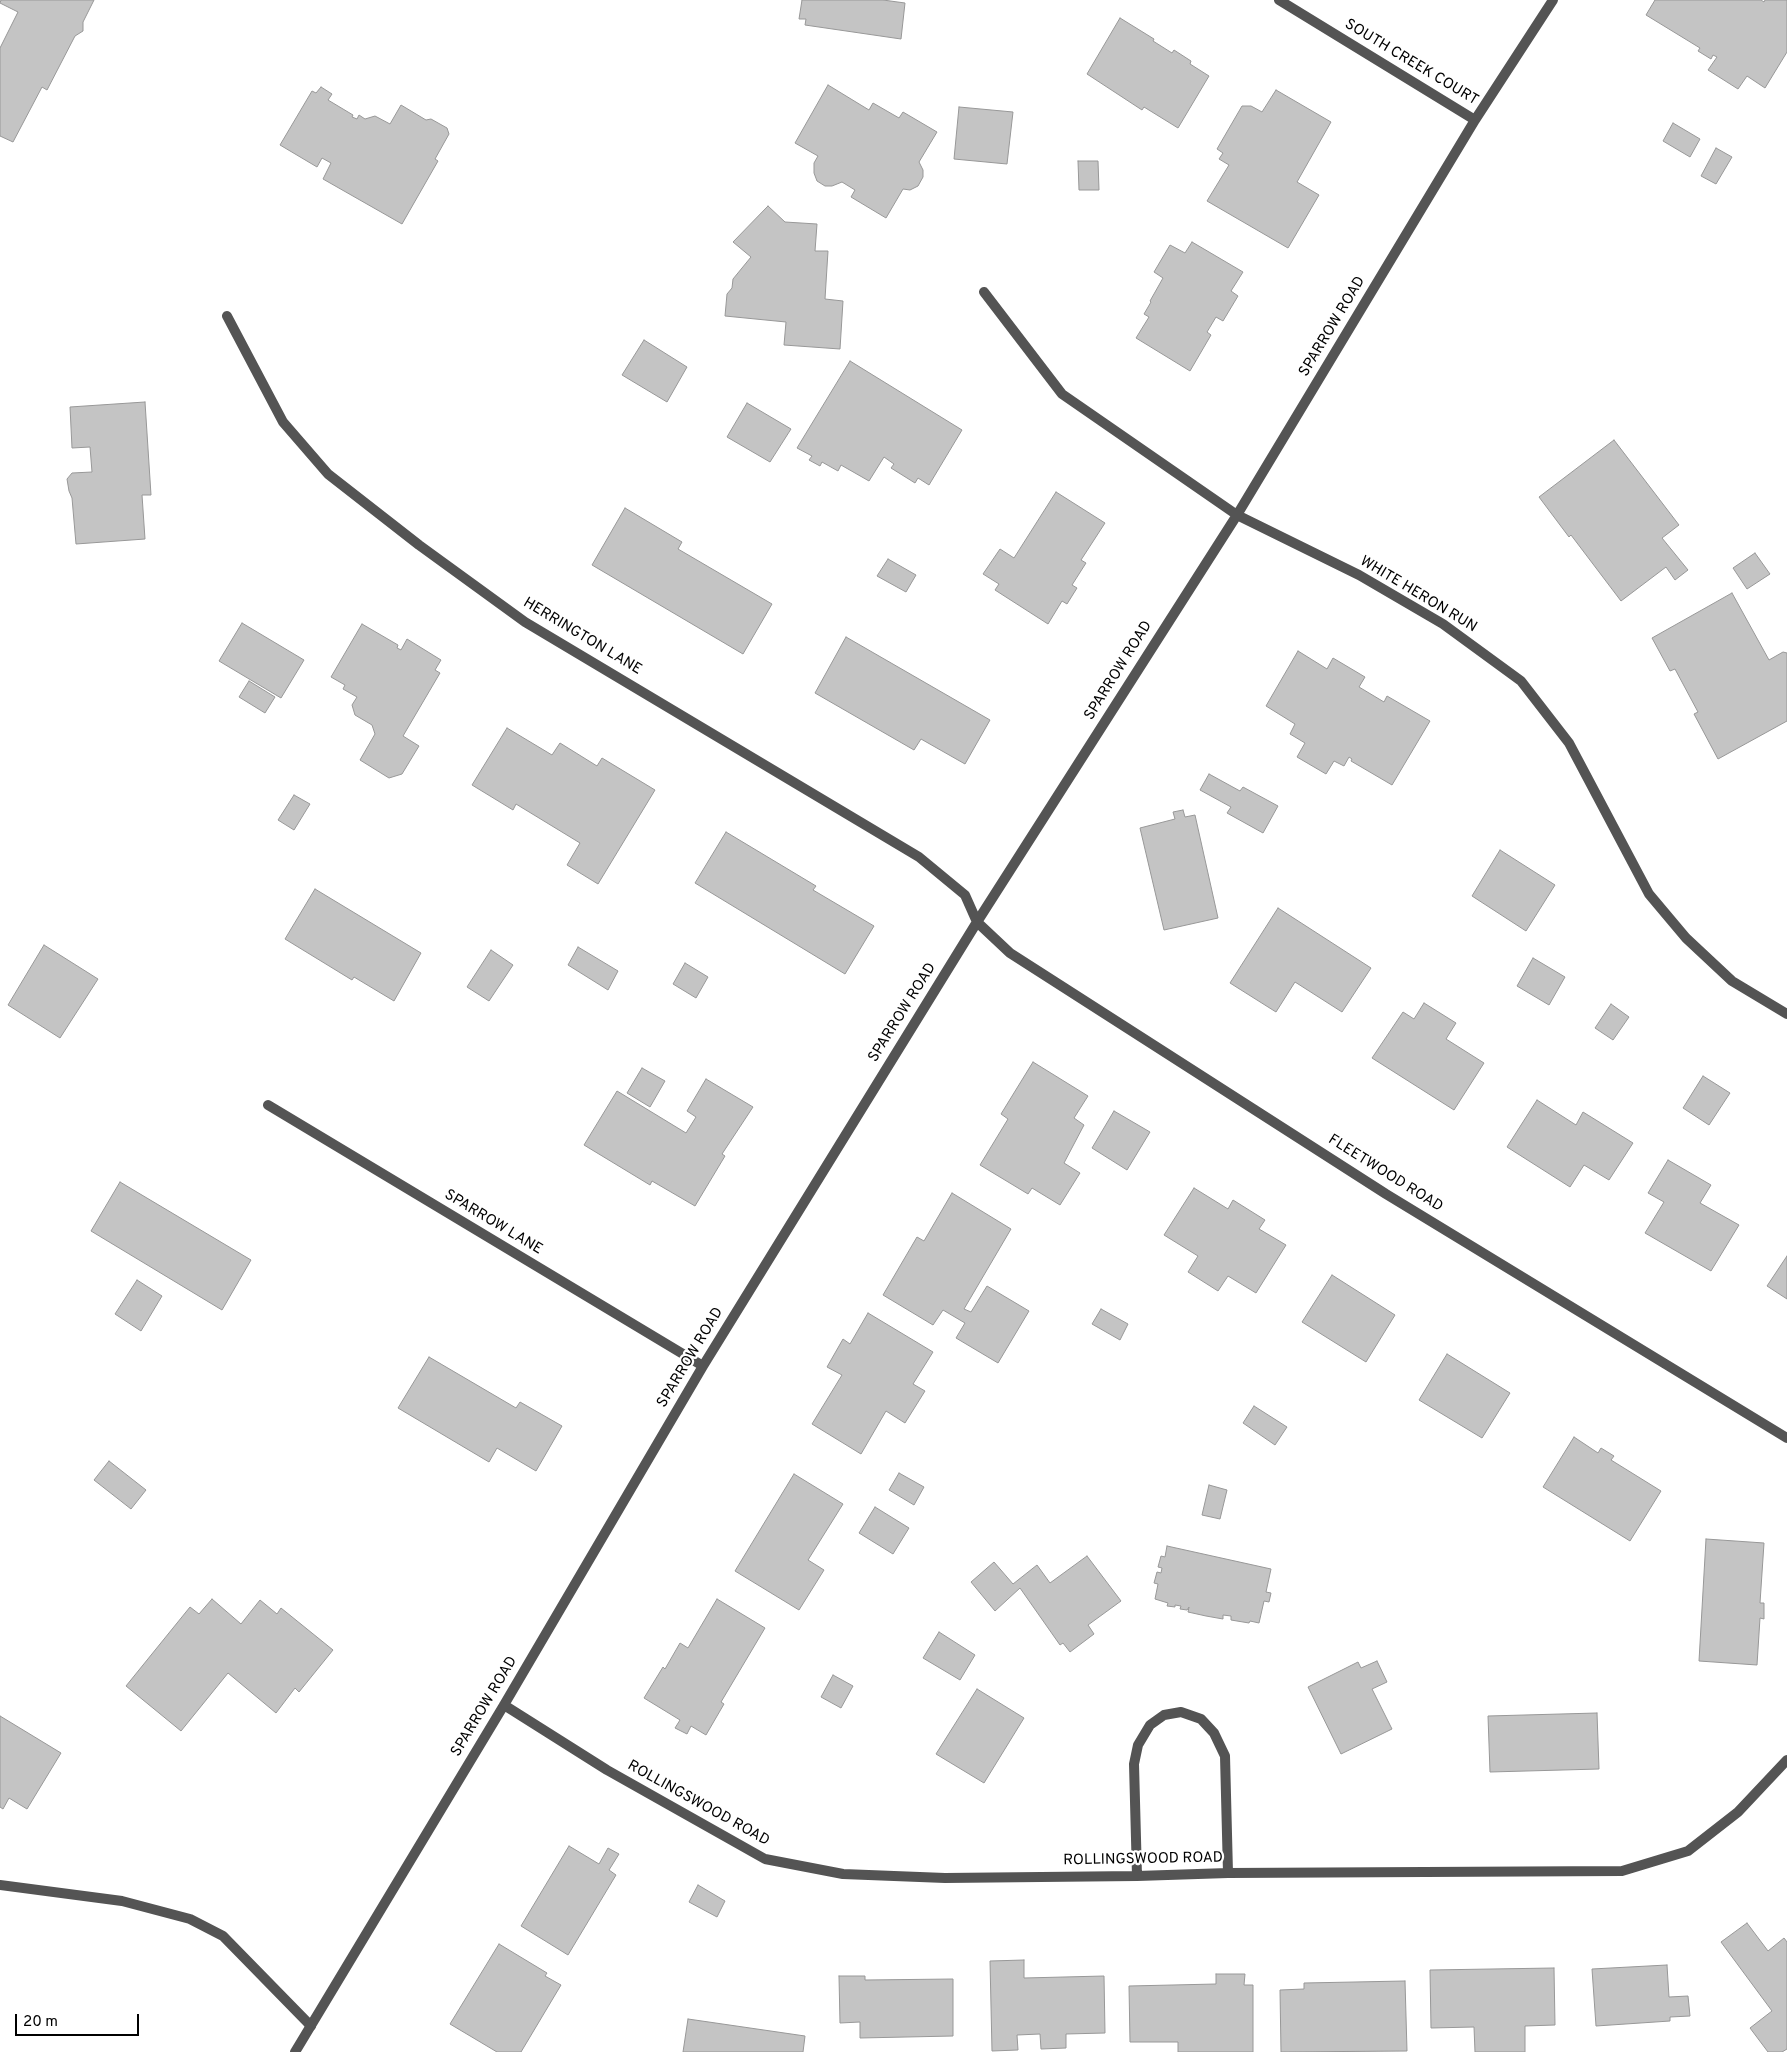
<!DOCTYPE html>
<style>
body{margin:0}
#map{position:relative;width:1787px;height:2052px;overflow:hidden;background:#fff;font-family:Overpass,sans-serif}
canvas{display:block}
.scale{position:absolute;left:15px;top:2014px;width:124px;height:22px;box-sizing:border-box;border:2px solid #000;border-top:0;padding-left:6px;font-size:15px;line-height:18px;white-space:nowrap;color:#000;-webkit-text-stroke:4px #fff;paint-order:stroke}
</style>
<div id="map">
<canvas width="1787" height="2052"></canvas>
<div class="scale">20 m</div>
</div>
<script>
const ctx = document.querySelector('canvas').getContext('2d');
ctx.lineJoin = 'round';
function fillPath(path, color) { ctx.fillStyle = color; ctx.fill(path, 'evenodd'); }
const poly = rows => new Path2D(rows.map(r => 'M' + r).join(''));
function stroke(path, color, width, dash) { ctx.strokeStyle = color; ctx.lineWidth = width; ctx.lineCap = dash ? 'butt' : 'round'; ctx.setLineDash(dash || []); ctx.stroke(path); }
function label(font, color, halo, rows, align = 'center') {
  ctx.font = font + ' Overpass,sans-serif'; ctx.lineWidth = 4.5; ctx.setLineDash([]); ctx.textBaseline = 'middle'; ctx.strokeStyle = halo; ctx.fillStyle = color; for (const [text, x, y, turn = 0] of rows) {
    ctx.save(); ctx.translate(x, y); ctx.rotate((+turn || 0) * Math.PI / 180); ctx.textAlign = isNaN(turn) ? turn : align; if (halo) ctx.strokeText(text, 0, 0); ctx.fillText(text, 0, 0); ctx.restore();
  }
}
const building = poly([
 [1,0,94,0,83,22,83,31,75,36,47,90,42,87,13,142,0,136,0,48,18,12,0,3,1,0],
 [802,0,883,0,905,3,901,39,805,25,806,19,799,19,802,0],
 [1655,0,1761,0,1764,2,1765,0,1787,0,1787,52,1765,88,1747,76,1738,89,1708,70,1717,57,1713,55,1711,59,1698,51,1700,48,1646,15,1655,0],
 [1120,18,1154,39,1153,41,1172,53,1174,50,1191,61,1190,64,1209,76,1178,128,1144,107,1142,110,1087,74,1120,18],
 [828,85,869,110,873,103,899,118,903,112,937,132,919,162,923,170,923,177,918,186,910,190,903,189,886,218,851,197,855,190,842,182,832,186,825,186,817,181,814,173,814,163,818,156,795,143,828,85],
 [321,87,332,94,328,100,353,115,352,117,357,119,359,115,365,119,375,116,390,124,401,105,426,120,431,119,447,128,449,134,435,159,438,161,402,224,323,179,331,163,322,158,317,167,280,145,312,91,316,93,321,87],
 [1276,90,1331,122,1297,182,1319,195,1288,248,1207,201,1229,165,1219,159,1223,153,1217,149,1242,106,1251,106,1262,112,1276,90],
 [959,107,1013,112,1007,164,954,159,959,107],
 [1673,123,1700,139,1690,157,1663,141,1673,123],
 [1716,148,1732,157,1716,184,1701,176,1716,148],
 [1078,161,1098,161,1099,190,1079,190,1078,161],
 [768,206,785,222,817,224,815,251,828,251,825,299,843,301,840,349,784,345,786,322,725,316,727,294,732,288,733,279,751,257,733,242,768,206],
 [1192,242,1243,272,1231,291,1238,296,1223,321,1216,317,1207,332,1211,335,1190,371,1136,338,1149,317,1144,314,1151,302,1150,301,1163,278,1154,272,1170,245,1185,253,1192,242],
 [644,340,687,367,667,402,622,375,644,340],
 [850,361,962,430,929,485,918,478,915,483,891,468,894,464,884,457,869,481,841,465,838,471,822,462,820,466,809,460,812,456,797,448,850,361],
 [145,402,151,495,142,495,145,539,76,544,72,498,69,491,67,479,72,473,92,472,90,447,72,448,70,407,145,402],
 [747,403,791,429,770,462,727,437,747,403],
 [1614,440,1679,525,1662,538,1688,570,1675,580,1666,567,1621,601,1571,535,1569,537,1539,497,1614,440],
 [1056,492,1105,523,1081,560,1086,563,1072,585,1077,588,1067,604,1062,601,1048,624,995,590,999,584,983,574,1000,549,1014,558,1056,492],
 [625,508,682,542,678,549,772,604,743,654,592,565,625,508],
 [1755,553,1770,574,1747,589,1733,568,1755,553],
 [888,559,916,575,906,592,877,576,888,559],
 [1732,593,1769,660,1783,652,1787,653,1787,721,1718,759,1694,714,1698,712,1675,669,1670,671,1652,638,1732,593],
 [242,623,304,660,281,698,219,661,242,623],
 [362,624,398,645,397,648,401,650,407,639,441,660,435,670,440,673,403,736,419,746,402,774,389,778,360,760,375,734,372,725,355,715,352,705,357,697,343,689,345,685,331,677,362,624],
 [846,637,990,720,965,764,921,739,914,750,815,693,846,637],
 [1298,651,1327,669,1333,658,1365,677,1359,687,1384,702,1387,696,1430,721,1392,785,1351,761,1352,759,1349,757,1344,766,1334,761,1326,774,1297,757,1305,743,1290,734,1295,724,1266,706,1298,651],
 [249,681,275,697,265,713,239,697,249,681],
 [507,728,552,755,560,743,597,766,602,758,655,790,598,884,567,865,580,843,516,804,513,810,472,785,507,728],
 [1209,774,1240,791,1243,787,1278,806,1263,833,1227,813,1231,807,1200,790,1209,774],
 [294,795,310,804,294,830,278,820,294,795],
 [1183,810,1185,817,1195,815,1218,918,1164,930,1140,828,1175,819,1173,812,1183,810],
 [726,832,816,886,813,890,874,926,845,974,695,883,726,832],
 [1500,850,1555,885,1526,931,1472,896,1500,850],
 [315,889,421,953,394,1001,354,977,352,980,285,939,315,889],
 [1278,908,1371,968,1342,1012,1295,982,1276,1012,1230,983,1278,908],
 [44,945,98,979,60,1038,8,1005,44,945],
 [578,947,618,971,608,990,568,965,578,947],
 [491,950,513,965,489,1001,467,987,491,950],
 [1533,958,1565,977,1549,1005,1517,986,1533,958],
 [685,963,708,977,696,998,673,984,685,963],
 [1424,1003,1456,1023,1446,1039,1484,1063,1454,1110,1372,1058,1403,1012,1414,1019,1424,1003],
 [1611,1004,1629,1017,1613,1040,1595,1028,1611,1004],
 [1033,1062,1088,1096,1074,1118,1084,1125,1064,1163,1080,1173,1060,1205,1032,1188,1028,1194,980,1165,1008,1119,1001,1114,1033,1062],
 [642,1068,665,1081,650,1107,627,1093,642,1068],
 [1703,1076,1730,1093,1709,1125,1683,1108,1703,1076],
 [706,1079,753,1107,722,1154,725,1156,695,1206,652,1181,650,1185,584,1145,617,1091,686,1133,696,1117,687,1111,706,1079],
 [1537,1100,1576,1125,1583,1112,1633,1143,1609,1180,1584,1165,1570,1187,1507,1147,1537,1100],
 [1114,1111,1150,1132,1127,1170,1092,1148,1114,1111],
 [1668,1160,1711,1185,1700,1203,1739,1225,1711,1271,1645,1233,1664,1202,1648,1193,1668,1160],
 [120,1182,251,1260,222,1310,91,1231,120,1182],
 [1194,1188,1228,1209,1233,1200,1265,1220,1259,1229,1286,1245,1256,1293,1228,1276,1218,1291,1188,1272,1198,1256,1164,1235,1194,1188],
 [952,1193,1011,1229,964,1309,971,1312,987,1286,1029,1311,998,1363,956,1338,965,1323,943,1310,933,1325,883,1295,917,1237,924,1241,952,1193],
 [1787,1256,1787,1299,1767,1286,1787,1256],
 [1332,1275,1395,1315,1366,1362,1302,1322,1332,1275],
 [137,1280,162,1296,141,1331,115,1314,137,1280],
 [1101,1309,1128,1324,1120,1340,1092,1324,1101,1309],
 [868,1313,933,1352,913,1384,925,1391,905,1423,886,1411,861,1454,812,1424,842,1375,827,1367,843,1339,850,1344,868,1313],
 [1447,1354,1510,1393,1482,1438,1419,1400,1447,1354],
 [429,1357,516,1408,520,1402,562,1426,536,1471,497,1448,489,1462,398,1408,429,1357],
 [1254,1406,1287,1427,1275,1445,1243,1423,1254,1406],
 [1574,1437,1598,1453,1601,1448,1614,1456,1611,1460,1661,1491,1630,1541,1543,1487,1574,1437],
 [109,1461,146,1490,131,1509,94,1480,109,1461],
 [899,1473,924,1487,914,1505,889,1490,899,1473],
 [794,1474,843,1504,808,1560,824,1570,799,1610,735,1571,794,1474],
 [1209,1485,1227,1490,1220,1519,1202,1515,1209,1485],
 [875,1507,909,1528,893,1554,859,1533,875,1507],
 [1706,1539,1764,1543,1760,1603,1764,1603,1764,1619,1760,1618,1757,1665,1699,1661,1706,1539],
 [1167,1546,1271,1569,1266,1592,1271,1593,1269,1602,1264,1601,1259,1623,1250,1621,1249,1623,1231,1620,1231,1616,1223,1615,1223,1619,1206,1616,1188,1612,1189,1607,1187,1610,1180,1609,1181,1606,1175,1605,1175,1607,1167,1606,1168,1603,1155,1599,1158,1584,1154,1583,1157,1572,1161,1573,1162,1568,1158,1567,1161,1556,1165,1557,1167,1546],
 [1087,1556,1121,1601,1088,1625,1094,1634,1070,1652,1063,1643,1060,1645,1020,1588,995,1611,971,1582,994,1562,1013,1584,1037,1565,1050,1583,1087,1556],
 [212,1599,241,1624,260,1600,277,1614,281,1608,333,1650,299,1692,295,1688,276,1713,228,1673,181,1731,126,1686,190,1607,199,1614,212,1599],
 [717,1599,765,1628,721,1702,724,1704,706,1735,691,1726,687,1734,675,1728,680,1720,644,1698,663,1667,665,1669,680,1643,688,1648,717,1599],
 [939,1632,975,1655,960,1680,923,1658,939,1632],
 [1377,1661,1387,1682,1372,1689,1392,1729,1341,1754,1308,1687,1358,1662,1361,1668,1377,1661],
 [833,1675,853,1686,841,1708,821,1697,833,1675],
 [977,1689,1024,1718,984,1783,936,1754,977,1689],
 [1597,1713,1599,1769,1490,1772,1488,1716,1597,1713],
 [0,1716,61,1753,27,1809,9,1798,3,1809,0,1807,0,1716],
 [569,1846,599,1864,608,1848,619,1854,609,1870,616,1875,568,1955,521,1926,569,1846],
 [698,1885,725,1901,717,1917,689,1902,698,1885],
 [1747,1923,1768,1951,1784,1938,1787,1942,1787,2049,1782,2052,1768,2052,1750,2028,1772,2011,1721,1942,1747,1923],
 [499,1944,547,1973,545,1976,561,1985,521,2052,497,2052,450,2024,499,1944],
 [1024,1960,1024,1978,1104,1976,1105,2033,1066,2034,1066,2048,1041,2049,1040,2034,1017,2035,1018,2050,992,2051,990,1961,1024,1960],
 [1667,1965,1669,1997,1688,1996,1690,2016,1670,2017,1670,2021,1596,2026,1592,1969,1667,1965],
 [1554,1968,1555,2025,1525,2026,1525,2052,1475,2052,1474,2027,1431,2028,1430,1970,1554,1968],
 [1216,1974,1245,1974,1244,1985,1253,1985,1253,2052,1178,2052,1178,2042,1130,2042,1129,1986,1216,1984,1216,1974],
 [839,1976,865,1976,865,1980,953,1979,953,2036,860,2038,860,2022,840,2023,839,1976],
 [1405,1981,1407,2051,1281,2052,1280,1990,1304,1989,1304,1983,1405,1981],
 [688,2019,805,2036,803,2052,683,2052,688,2019]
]);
fillPath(building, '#c4c4c4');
stroke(building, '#989898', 1);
stroke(poly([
 [0,1885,122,1901,190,1919,223,1936,311,2026]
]), '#545454', 10);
stroke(poly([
 [1279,0,1475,120],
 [984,292,1062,394,1237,515,1359,575,1443,624,1521,681,1569,743,1649,894,1686,938,1732,981,1787,1014],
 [227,316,283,422,328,474,419,545,525,622,919,857,965,895,977,922,1010,953,1386,1194,1787,1438],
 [268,1105,703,1366],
 [504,1705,607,1770,765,1859,843,1874,945,1878,1137,1876,1228,1873,1622,1871,1688,1851,1738,1812,1787,1760],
 [1137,1876,1134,1764,1138,1745,1150,1725,1164,1715,1181,1712,1201,1719,1214,1733,1225,1756,1228,1873],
 [295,2052,504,1705,703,1366,977,922,1237,515,1475,120,1553,0]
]), '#545454', 10);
label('15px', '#000', '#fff', [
 ["SOUTH CREEK COURT",1411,63,31],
 ["SPARROW ROAD",1333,327,-59],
 ["WHITE HERON RUN",1418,595,31],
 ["HERRINGTON LANE",582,637,31],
 ["SPARROW ROAD",1119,671,-58],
 ["SPARROW ROAD",903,1013,-58],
 ["FLEETWOOD ROAD",1385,1174,32],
 ["SPARROW LANE",493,1223,31],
 ["SPARROW ROAD",691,1358,-59],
 ["SPARROW ROAD",485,1707,-59],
 ["ROLLINGSWOOD ROAD",698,1804,29],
 ["ROLLINGSWOOD ROAD",1143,1860,-1]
]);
</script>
